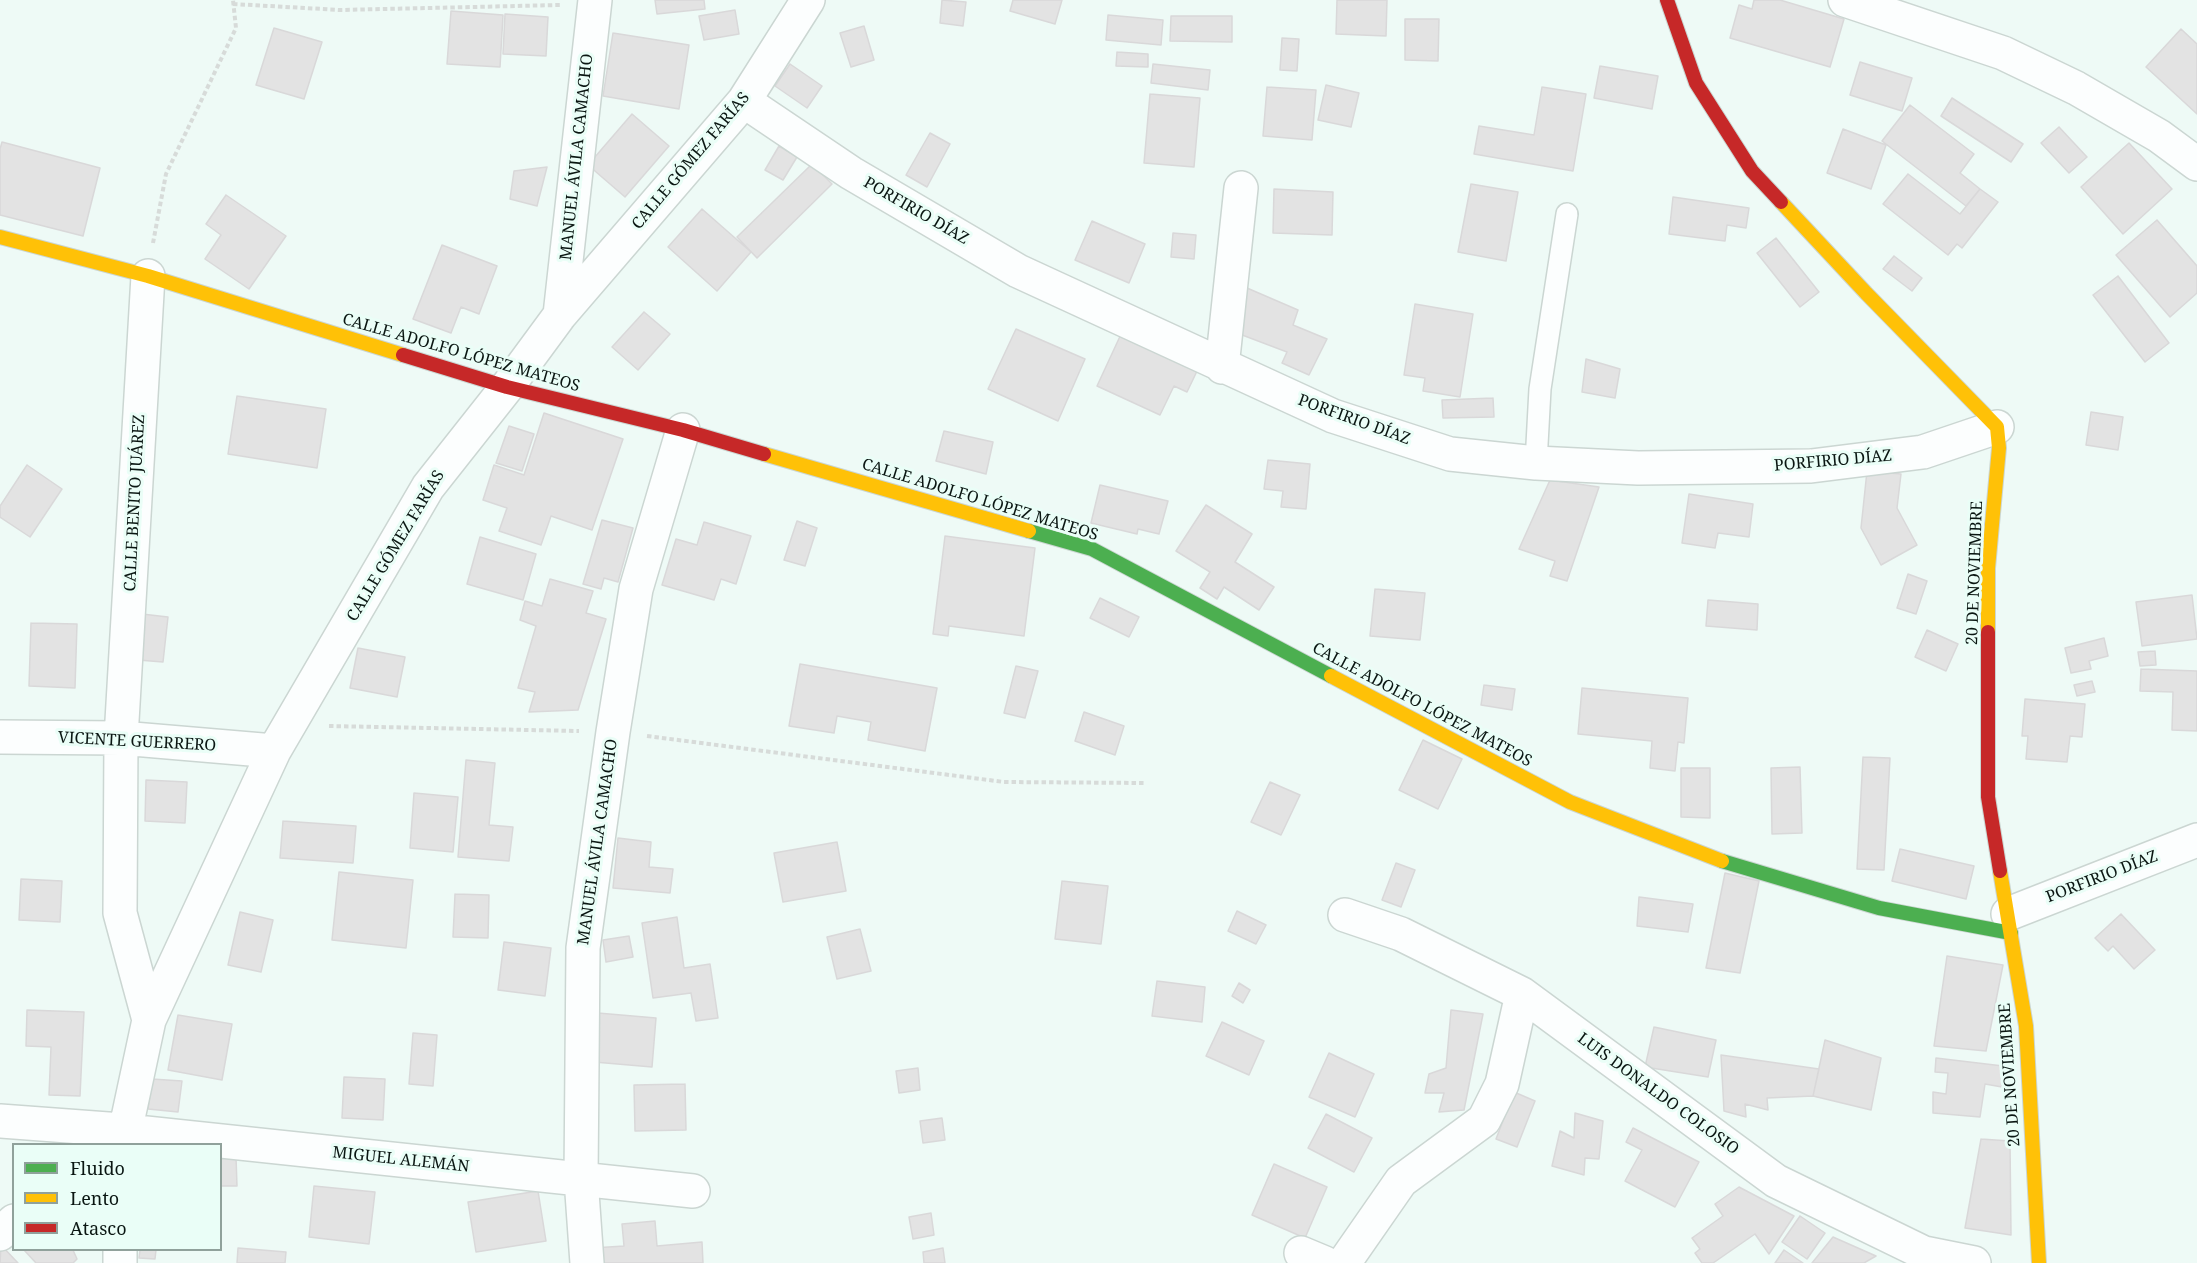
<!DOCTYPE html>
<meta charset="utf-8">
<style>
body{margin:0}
#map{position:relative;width:2197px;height:1263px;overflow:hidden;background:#eefaf6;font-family:"Noto Serif",serif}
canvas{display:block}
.legend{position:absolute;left:12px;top:1143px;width:210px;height:108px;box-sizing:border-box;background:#eafef7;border:2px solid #90a19b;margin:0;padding:8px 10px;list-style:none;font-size:18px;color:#0a1612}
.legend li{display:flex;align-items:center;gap:12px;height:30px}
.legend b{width:30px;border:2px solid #90a19b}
</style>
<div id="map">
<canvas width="2197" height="1263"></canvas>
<ul class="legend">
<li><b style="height:8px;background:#4caf50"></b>Fluido</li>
<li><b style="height:8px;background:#ffc107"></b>Lento</li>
<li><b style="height:8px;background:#c62828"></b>Atasco</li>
</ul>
</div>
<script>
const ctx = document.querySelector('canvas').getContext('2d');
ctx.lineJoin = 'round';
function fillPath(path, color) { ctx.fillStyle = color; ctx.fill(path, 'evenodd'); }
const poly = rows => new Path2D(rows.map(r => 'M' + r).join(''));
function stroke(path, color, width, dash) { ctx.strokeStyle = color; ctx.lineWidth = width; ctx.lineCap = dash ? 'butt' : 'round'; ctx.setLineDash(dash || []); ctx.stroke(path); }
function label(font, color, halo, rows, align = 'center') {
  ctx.font = font + ' "Noto Serif",serif'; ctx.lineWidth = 6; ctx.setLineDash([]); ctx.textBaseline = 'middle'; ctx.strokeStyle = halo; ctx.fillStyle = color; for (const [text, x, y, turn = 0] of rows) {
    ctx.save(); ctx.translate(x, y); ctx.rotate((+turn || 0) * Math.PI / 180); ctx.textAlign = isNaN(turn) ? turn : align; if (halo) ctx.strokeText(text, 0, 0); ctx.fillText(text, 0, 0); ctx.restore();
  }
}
const building = poly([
 [655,0,704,0,705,9,657,14,655,0],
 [942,0,966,2,963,26,940,23,942,0],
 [1013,0,1062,0,1055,24,1010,11,1013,0],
 [1337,0,1387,0,1386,36,1336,34,1337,0],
 [1754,0,1780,0,1844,19,1830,67,1730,38,1739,5,1752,9,1754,0],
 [735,10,739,34,704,40,699,16,735,10],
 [451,11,503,15,500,67,447,64,451,11],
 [505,14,548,17,546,56,503,54,505,14],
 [1108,15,1163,20,1161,45,1106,40,1108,15],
 [1171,16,1232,16,1232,42,1170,41,1171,16],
 [1405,19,1439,19,1438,61,1405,60,1405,19],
 [864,26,874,60,851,67,840,33,864,26],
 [274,28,322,42,304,99,256,85,274,28],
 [2181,29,2197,44,2197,114,2146,67,2181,29],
 [613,33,689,45,679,109,603,96,613,33],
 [1282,38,1299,39,1297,71,1280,70,1282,38],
 [1117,52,1148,54,1148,67,1116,66,1117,52],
 [1860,62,1912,78,1902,111,1850,95,1860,62],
 [790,64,822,86,807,108,775,86,790,64],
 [1153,64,1210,70,1208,90,1151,83,1153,64],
 [1600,66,1658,76,1652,109,1594,98,1600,66],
 [1326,85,1359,93,1351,127,1318,120,1326,85],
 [1267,87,1316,90,1312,140,1263,136,1267,87],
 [1542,87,1586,94,1573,171,1474,154,1479,126,1534,135,1542,87],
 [1150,94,1200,98,1194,167,1144,163,1150,94],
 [1952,98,2023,144,2011,162,1941,116,1952,98],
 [1910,105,1974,154,1960,173,1980,189,1966,206,1882,141,1910,105],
 [632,114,669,146,625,197,588,165,632,114],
 [2059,127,2087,157,2069,173,2041,143,2059,127],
 [1843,129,1886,145,1871,189,1827,173,1843,129],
 [930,133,950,144,927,187,906,175,930,133],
 [2,142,100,168,83,236,0,215,0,149,2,142],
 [2129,143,2172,189,2123,234,2081,187,2129,143],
 [779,146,797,157,783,180,765,170,779,146],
 [812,164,832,184,757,258,737,237,812,164],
 [547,167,537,206,510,199,514,171,547,167],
 [1908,174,1960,214,1980,189,1998,202,1962,248,1957,244,1948,255,1883,204,1908,174],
 [1471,184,1518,192,1506,261,1458,252,1471,184],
 [1274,189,1333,192,1332,235,1273,233,1274,189],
 [226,195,286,236,249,289,205,259,221,235,206,224,226,195],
 [1673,197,1749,208,1746,228,1727,225,1725,241,1669,234,1673,197],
 [702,209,751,252,717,291,668,247,702,209],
 [2157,220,2197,266,2197,293,2170,317,2116,255,2157,220],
 [1092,221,1145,244,1129,283,1075,260,1092,221],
 [1173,233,1196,235,1194,259,1171,257,1173,233],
 [1776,238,1819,292,1800,307,1757,253,1776,238],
 [442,245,497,266,479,314,461,307,451,333,413,319,442,245],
 [1894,256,1922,278,1912,291,1883,269,1894,256],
 [2118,276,2169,343,2145,362,2093,295,2118,276],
 [1247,288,1298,310,1293,325,1327,339,1309,375,1282,363,1287,352,1229,330,1247,288],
 [1415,304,1473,314,1460,397,1423,391,1425,378,1404,375,1415,304],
 [644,312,670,334,638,370,612,347,644,312],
 [1016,329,1085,359,1058,421,988,389,1016,329],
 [1122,332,1199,367,1187,392,1174,386,1160,415,1097,386,1122,332],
 [1586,359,1620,369,1615,398,1582,392,1586,359],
 [237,396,326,409,317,468,228,454,237,396],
 [1493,398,1494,417,1443,418,1442,400,1493,398],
 [2091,412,2123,417,2118,450,2086,445,2091,412],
 [544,413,623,439,592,530,551,516,541,545,499,531,507,508,483,500,494,465,524,475,544,413],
 [509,426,534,434,522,471,496,463,509,426],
 [944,431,993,442,986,474,936,461,944,431],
 [1268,460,1310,464,1306,509,1281,507,1283,491,1264,489,1268,460],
 [27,465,62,489,30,537,0,517,0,506,27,465],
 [1867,471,1901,474,1897,508,1917,545,1881,565,1861,528,1867,471],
 [1550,480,1599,487,1567,581,1550,576,1555,561,1519,549,1550,480],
 [1100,485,1168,501,1159,534,1138,529,1137,534,1091,523,1100,485],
 [1689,494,1753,504,1749,537,1718,533,1715,548,1682,543,1689,494],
 [1206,505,1252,534,1235,562,1274,587,1259,610,1224,587,1217,599,1200,588,1210,572,1176,551,1206,505],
 [602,520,633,528,618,582,604,578,601,589,583,584,602,520],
 [797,521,817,528,805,566,784,560,797,521],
 [704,522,751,536,736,584,721,579,714,600,662,585,676,539,697,545,704,522],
 [945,536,1035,548,1024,636,949,626,948,636,933,634,945,536],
 [480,537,536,554,523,600,467,584,480,537],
 [1908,574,1927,581,1916,614,1897,608,1908,574],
 [550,579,593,591,586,613,606,619,578,710,529,712,535,692,518,688,536,626,520,620,525,601,542,606,550,579],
 [1375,589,1425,593,1420,640,1370,636,1375,589],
 [2192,595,2197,639,2142,646,2136,602,2192,595],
 [1100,598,1139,617,1129,637,1090,618,1100,598],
 [1708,600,1758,604,1757,630,1706,626,1708,600],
 [142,614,168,617,163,662,138,660,142,614],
 [31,623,77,624,75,688,29,686,31,623],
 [1927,630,1958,644,1946,671,1915,657,1927,630],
 [2104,638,2108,656,2089,661,2091,669,2071,673,2065,648,2104,638],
 [358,648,405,657,397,697,350,688,358,648],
 [2155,651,2156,665,2140,666,2138,652,2155,651],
 [800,664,937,688,925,751,868,740,871,722,837,716,834,733,789,726,800,664],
 [1016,666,1038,671,1025,718,1004,713,1016,666],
 [2141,669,2197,671,2197,731,2172,730,2173,692,2140,691,2141,669],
 [2092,681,2095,692,2077,696,2074,685,2092,681],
 [1484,685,1515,689,1512,710,1481,705,1484,685],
 [1582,688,1688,698,1684,743,1678,742,1675,771,1650,768,1652,741,1578,734,1582,688],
 [2025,699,2085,704,2082,737,2070,736,2067,762,2026,759,2028,736,2022,736,2025,699],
 [1084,712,1124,726,1115,755,1075,741,1084,712],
 [1423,740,1462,759,1438,809,1399,790,1423,740],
 [1863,757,1890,758,1884,870,1857,869,1863,757],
 [466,760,495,763,489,825,513,827,509,861,458,857,466,760],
 [1800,767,1802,833,1772,834,1771,768,1800,767],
 [1681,768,1710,768,1710,818,1681,817,1681,768],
 [146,780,187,782,185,823,145,821,146,780],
 [1270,782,1300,795,1281,835,1251,822,1270,782],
 [414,793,458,797,453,852,410,848,414,793],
 [283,821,356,826,353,863,280,858,283,821],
 [618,838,651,842,649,867,673,869,670,893,613,888,618,838],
 [837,842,846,891,783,902,774,853,837,842],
 [1900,849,1974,866,1966,899,1892,881,1900,849],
 [1396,863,1415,870,1401,907,1382,900,1396,863],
 [339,872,413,880,406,948,332,940,339,872],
 [1725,873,1759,881,1740,973,1706,968,1725,873],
 [21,879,62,881,60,922,19,920,21,879],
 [1062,881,1108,886,1101,944,1055,939,1062,881],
 [455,894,489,895,488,938,453,937,455,894],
 [1639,897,1693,904,1688,932,1637,926,1639,897],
 [1237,911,1266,925,1256,944,1228,931,1237,911],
 [240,912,273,920,261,972,228,965,240,912],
 [2121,914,2155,950,2134,969,2113,946,2108,951,2095,938,2121,914],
 [677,917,684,968,710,964,718,1018,696,1021,691,993,653,998,642,923,677,917],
 [860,929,871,971,837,979,827,937,860,929],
 [629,936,633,957,606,962,603,940,629,936],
 [504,942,551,948,545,996,498,990,504,942],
 [1947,956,2003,965,1986,1051,1934,1046,1947,956],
 [1157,981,1205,987,1202,1022,1152,1016,1157,981],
 [1239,983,1250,990,1243,1003,1232,996,1239,983],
 [27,1010,84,1012,80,1096,49,1095,51,1047,26,1046,27,1010],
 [1451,1010,1483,1014,1464,1110,1439,1112,1444,1093,1425,1093,1429,1074,1446,1068,1451,1010],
 [598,1013,656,1018,652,1067,594,1062,598,1013],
 [178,1015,232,1024,222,1080,168,1070,178,1015],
 [1222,1022,1264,1041,1249,1075,1206,1056,1222,1022],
 [1654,1027,1716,1040,1708,1077,1645,1067,1654,1027],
 [413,1033,437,1035,433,1086,409,1084,413,1033],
 [1825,1040,1881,1058,1871,1110,1813,1096,1825,1040],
 [1329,1053,1374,1074,1355,1117,1309,1097,1329,1053],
 [1721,1055,1819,1069,1813,1096,1767,1098,1768,1110,1745,1104,1746,1117,1724,1111,1721,1055],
 [1936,1058,2003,1066,2002,1087,1985,1084,1980,1117,1933,1113,1933,1092,1946,1094,1948,1073,1935,1072,1936,1058],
 [918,1068,920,1090,899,1093,896,1071,918,1068],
 [344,1077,385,1079,383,1120,342,1118,344,1077],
 [152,1079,182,1081,178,1112,148,1109,152,1079],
 [685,1084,686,1130,635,1131,634,1085,685,1084],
 [1514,1092,1535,1101,1517,1147,1496,1139,1514,1092],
 [1575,1113,1603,1121,1599,1159,1585,1158,1584,1175,1552,1166,1560,1131,1574,1138,1575,1113],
 [1326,1114,1372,1138,1354,1172,1308,1148,1326,1114],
 [942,1118,945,1140,923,1143,920,1121,942,1118],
 [1633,1128,1699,1162,1675,1207,1625,1181,1642,1150,1626,1142,1633,1128],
 [1981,1139,2010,1141,2011,1235,1965,1228,1981,1139],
 [220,1157,236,1157,237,1186,220,1186,220,1157],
 [1274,1164,1327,1187,1305,1238,1252,1215,1274,1164],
 [314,1186,375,1192,369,1244,309,1237,314,1186],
 [1739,1187,1794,1216,1769,1254,1755,1234,1713,1263,1702,1263,1695,1253,1700,1249,1692,1238,1723,1216,1715,1204,1739,1187],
 [538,1191,546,1241,476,1252,468,1202,538,1191],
 [931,1213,934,1235,913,1239,909,1217,931,1213],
 [1800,1216,1825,1233,1807,1259,1782,1242,1800,1216],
 [655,1221,657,1246,702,1242,703,1263,594,1263,593,1248,624,1246,622,1224,655,1221],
 [1833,1237,1876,1256,1864,1263,1812,1263,1833,1237],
 [1,1245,18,1263,0,1263,1,1245],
 [238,1248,286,1252,285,1263,237,1263,238,1248],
 [943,1248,945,1263,924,1263,923,1252,943,1248],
 [24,1250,73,1250,77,1259,73,1263,36,1263,24,1250],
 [140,1250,156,1250,155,1259,139,1258,140,1250],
 [1784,1250,1803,1263,1775,1263,1784,1250]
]);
fillPath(building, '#e3e3e3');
stroke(building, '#d9d8d9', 1.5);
const lane = poly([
 [1536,463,1540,389,1567,214]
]);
const street = poly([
 [1845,0,2003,53,2076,88,2159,136,2197,164],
 [744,101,851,173,1018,271,1333,416,1450,454,1536,463,1638,468,1811,466,1923,452,1997,427],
 [148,276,121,738,120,913,149,1020],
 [560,315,595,0],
 [1222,367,1241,188],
 [0,737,121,738,274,751],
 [2008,914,2197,840],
 [1345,915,1401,934,1522,994,1776,1181,1924,1253,1974,1263],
 [0,1121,108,1129,693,1191],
 [125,1144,125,1132,149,1020,274,751,428,487,507,387,560,315,744,101,808,0],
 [0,1234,14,1221],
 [1301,1253,1325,1263],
 [120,1263,120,1250],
 [587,1263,581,1179,583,948,613,732,636,589,683,430],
 [1344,1263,1401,1181,1484,1120,1502,1084,1522,994]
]);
const fast = poly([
 [1029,531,1092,549,1331,676],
 [1722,861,1879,908,2011,933]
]);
const slow = poly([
 [1781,202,1866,293,1997,427,1999,448,1988,568,1988,632],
 [0,237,148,276,403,355],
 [764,454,1029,531],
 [1331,676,1570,802,1722,861],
 [2000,871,2026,1026,2039,1263]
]);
const jam = poly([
 [1667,0,1696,83,1752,171,1781,202],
 [403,355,507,387,683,430,764,454],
 [1988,632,1988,797,2000,871]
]);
stroke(lane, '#cbd6d2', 24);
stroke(street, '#cbd6d2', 36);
stroke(fast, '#cbd6d2', 16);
stroke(slow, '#cbd6d2', 16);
stroke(jam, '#cbd6d2', 16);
stroke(poly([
 [233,4,340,10,560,5],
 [153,243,166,174,236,28,233,0],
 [329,726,579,731],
 [647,736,1004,782,1145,783]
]), '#d7dbd9', 4, [4.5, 3]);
stroke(lane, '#fcfefe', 21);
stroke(street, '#fcfefe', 33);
stroke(fast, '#4caf50', 14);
stroke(slow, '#ffc107', 14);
stroke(jam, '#c62828', 14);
label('16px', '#0a1612', '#eafef7', [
 ["MANUEL ÁVILA CAMACHO",577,157,-84],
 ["CALLE GÓMEZ FARÍAS",691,161,-50],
 ["PORFIRIO DÍAZ",916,211,30],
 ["CALLE ADOLFO LÓPEZ MATEOS",461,353,16],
 ["PORFIRIO DÍAZ",1354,420,20],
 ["PORFIRIO DÍAZ",1833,461,-5],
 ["CALLE ADOLFO LÓPEZ MATEOS",980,500,17],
 ["CALLE BENITO JUÁREZ",135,503,-87],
 ["CALLE GÓMEZ FARÍAS",396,546,-59],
 ["20 DE NOVIEMBRE",1975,573,-88],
 ["CALLE ADOLFO LÓPEZ MATEOS",1422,705,28],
 ["VICENTE GUERRERO",137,742,3],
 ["MANUEL ÁVILA CAMACHO",598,842,-82],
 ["PORFIRIO DÍAZ",2102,877,-21],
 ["20 DE NOVIEMBRE",2010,1075,-94],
 ["LUIS DONALDO COLOSIO",1658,1094,36],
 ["MIGUEL ALEMÁN",401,1160,6]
]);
</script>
